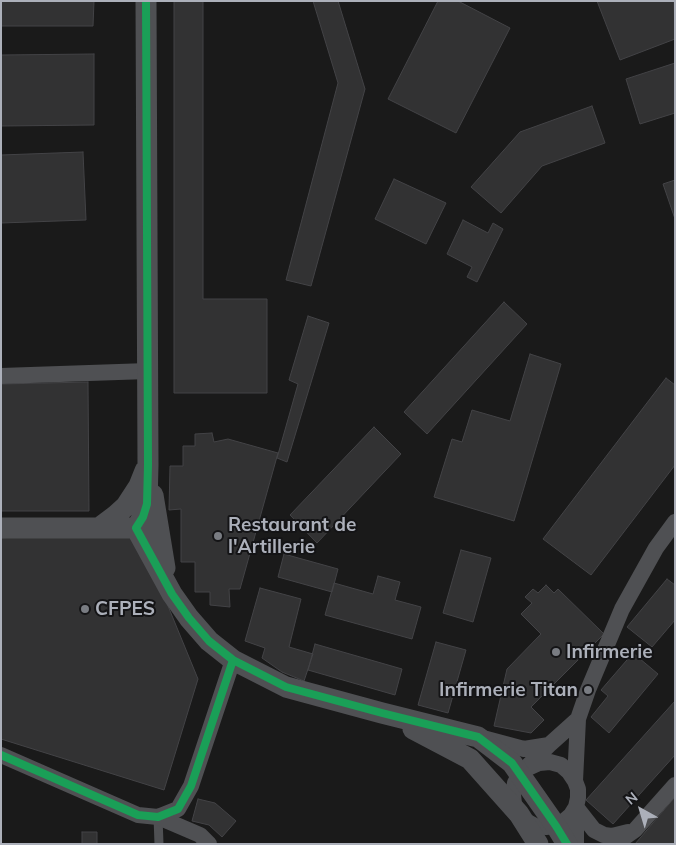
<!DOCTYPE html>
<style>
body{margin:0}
#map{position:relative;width:676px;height:845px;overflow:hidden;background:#1a1a1a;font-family:Mulish,sans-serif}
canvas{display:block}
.frame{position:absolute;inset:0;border:2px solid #acb0ba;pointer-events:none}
.north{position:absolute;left:616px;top:785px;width:50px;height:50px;-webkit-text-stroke:4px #141416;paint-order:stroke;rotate:321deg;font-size:14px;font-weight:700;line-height:20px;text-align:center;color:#acb0ba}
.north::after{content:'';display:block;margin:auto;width:18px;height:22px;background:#acb0ba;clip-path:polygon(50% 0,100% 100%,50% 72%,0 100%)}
</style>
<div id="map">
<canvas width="676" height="845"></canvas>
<div class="frame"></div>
<div class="north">N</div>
</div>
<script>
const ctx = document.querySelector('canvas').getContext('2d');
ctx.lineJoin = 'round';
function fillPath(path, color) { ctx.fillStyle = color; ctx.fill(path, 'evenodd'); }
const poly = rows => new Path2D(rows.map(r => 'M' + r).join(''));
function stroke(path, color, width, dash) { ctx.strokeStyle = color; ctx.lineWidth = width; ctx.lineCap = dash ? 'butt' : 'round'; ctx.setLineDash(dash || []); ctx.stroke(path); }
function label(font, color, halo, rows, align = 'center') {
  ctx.font = font + ' Mulish,sans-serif'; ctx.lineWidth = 4; ctx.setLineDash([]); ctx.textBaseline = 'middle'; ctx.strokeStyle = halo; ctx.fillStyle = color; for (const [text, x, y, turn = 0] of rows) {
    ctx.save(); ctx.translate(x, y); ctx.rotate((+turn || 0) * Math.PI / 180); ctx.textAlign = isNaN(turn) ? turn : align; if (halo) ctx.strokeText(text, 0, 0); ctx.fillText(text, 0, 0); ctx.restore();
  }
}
const building = poly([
 [1,1,94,1,93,26,1,26,1,1],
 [174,1,203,1,203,299,267,299,267,393,174,393,174,1],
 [313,1,338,1,365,89,311,286,286,280,338,83,313,1],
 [438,1,458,1,510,28,456,133,388,99,438,1],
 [597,1,674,1,675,39,620,60,597,1],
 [94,54,94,125,1,126,1,55,94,54],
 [675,63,675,113,640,124,626,79,675,63],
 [592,106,605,143,542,166,501,213,471,187,520,132,592,106],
 [83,152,86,220,1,223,1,155,83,152],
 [394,179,446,203,426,244,375,219,394,179],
 [675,180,675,219,663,184,675,180],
 [463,220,488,233,493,223,503,229,477,282,467,277,472,267,447,254,463,220],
 [504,302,527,324,427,434,404,412,504,302],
 [308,316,329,323,287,462,277,458,298,384,289,380,308,316],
 [530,354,561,364,514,521,434,497,452,439,462,442,472,410,510,421,530,354],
 [666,378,675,385,675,465,591,575,543,539,666,378],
 [88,382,89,511,1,511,1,384,88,382],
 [374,427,401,454,317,543,290,515,374,427],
 [212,433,214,442,228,439,278,453,240,589,229,589,230,607,210,605,210,592,195,592,195,562,181,562,181,509,169,510,170,466,183,466,183,446,195,446,195,434,212,433],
 [136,528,198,679,164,790,1,739,1,538,136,528],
 [461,550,491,558,473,622,443,613,461,550],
 [284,554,338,569,332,592,278,577,284,554],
 [378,576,400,582,395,600,421,607,412,639,325,615,334,583,373,594,378,576],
 [667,579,675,585,675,620,652,647,627,627,667,579],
 [546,585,554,593,558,589,604,634,531,707,544,720,531,733,494,726,507,669,541,634,521,614,532,603,525,597,533,589,538,593,546,585],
 [260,588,301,599,289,647,313,654,304,681,282,672,262,658,265,648,245,641,260,588],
 [436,642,466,650,448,713,418,705,436,642],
 [315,644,402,669,395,695,308,670,315,644],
 [633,653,658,674,609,733,591,717,608,696,601,690,633,653],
 [675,701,675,755,613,824,586,800,675,701],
 [675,797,675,842,674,844,635,844,675,797],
 [198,799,215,803,236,821,222,837,209,825,192,821,198,799],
 [82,832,97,832,97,844,82,844,82,832]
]);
fillPath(building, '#323233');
stroke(building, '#434346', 1);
stroke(poly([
 [158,817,159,844]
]), '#4f5053', 9);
stroke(poly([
 [1,376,148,371],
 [483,738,524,749,549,745],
 [1,755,138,815,158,817,178,809,191,786,233,660],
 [528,768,539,763,550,762,561,765,569,772,575,781,578,789,578,798,576,807,576,844],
 [575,781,578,719,588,690,622,609,656,548,675,522],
 [576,807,571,815,564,821,556,826,546,827,535,826,526,821,519,814,514,804,513,794,515,783,520,774,549,745,578,719],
 [576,807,594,830,604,835,612,836,628,832],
 [158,817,200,835,209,844],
 [615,844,635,830,675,785]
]), '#4f5053', 16);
stroke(poly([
 [153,495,165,568],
 [1,528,136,528],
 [99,528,115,516,126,506,139,486,145,471],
 [136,528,172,594,189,618,209,641,233,660,286,687,382,713,478,737,512,763,556,826,567,844],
 [136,528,143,517,147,504,148,465,146,1],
 [413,729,470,759,519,814,538,844]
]), '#4f5053', 21);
stroke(poly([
 [146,1,148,465,147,504,143,517,136,528,172,594,189,618,209,641,233,660,286,687,382,713,478,737,512,763,556,826,567,844],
 [1,755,138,815,158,817,178,809,191,786,233,660]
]), '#1a9f57', 8);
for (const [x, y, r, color] of [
 [218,536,5,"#797c82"],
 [85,609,5,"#797c82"],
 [556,652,5,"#797c82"],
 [588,690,5,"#797c82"]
]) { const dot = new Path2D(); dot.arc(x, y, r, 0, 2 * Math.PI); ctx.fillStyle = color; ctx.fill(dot); stroke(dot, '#141416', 2); }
label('bold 19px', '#acb0ba', '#141416', [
 ["Restaurant de",228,525],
 ["l'Artillerie",228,547],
 ["CFPES",95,609],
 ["Infirmerie",566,652],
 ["Infirmerie Titan",578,690,"right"]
], 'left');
</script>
